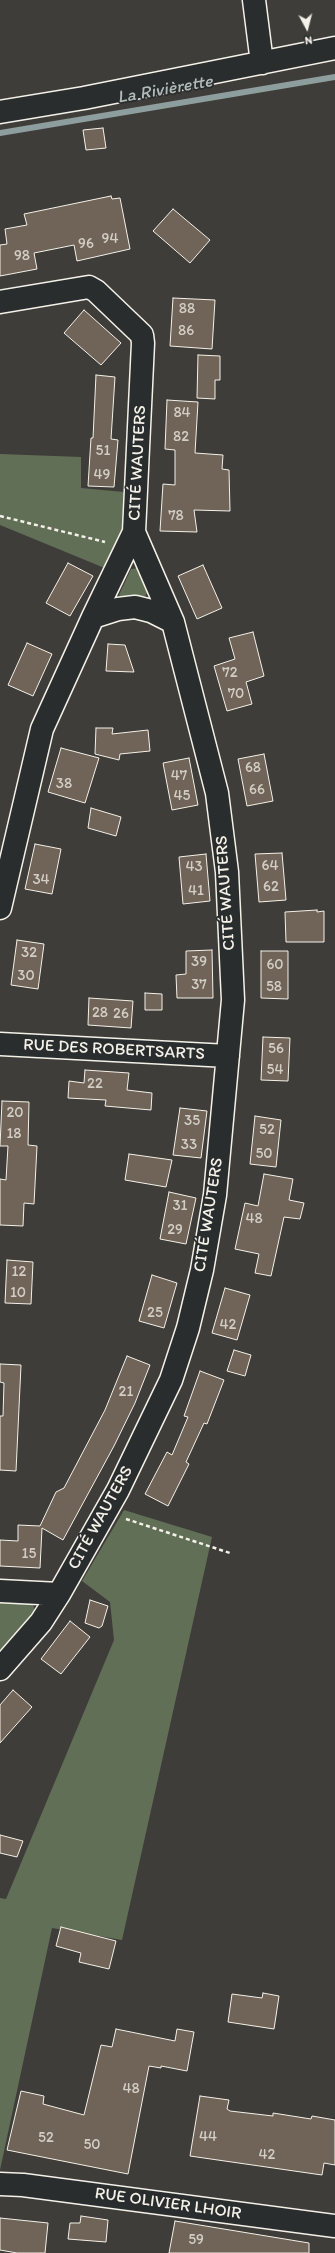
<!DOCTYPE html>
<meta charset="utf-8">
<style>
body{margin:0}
#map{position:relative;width:335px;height:2253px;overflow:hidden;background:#3f3d3a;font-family:Itim,sans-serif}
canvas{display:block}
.north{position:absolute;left:287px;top:8px;width:40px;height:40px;-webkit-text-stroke:3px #2a2d2e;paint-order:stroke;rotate:173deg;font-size:11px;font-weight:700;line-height:16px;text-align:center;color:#f4f1e8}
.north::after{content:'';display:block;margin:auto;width:14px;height:18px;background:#f4f1e8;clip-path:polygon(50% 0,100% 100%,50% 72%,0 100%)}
</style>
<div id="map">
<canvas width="335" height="2253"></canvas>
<div class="north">N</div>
</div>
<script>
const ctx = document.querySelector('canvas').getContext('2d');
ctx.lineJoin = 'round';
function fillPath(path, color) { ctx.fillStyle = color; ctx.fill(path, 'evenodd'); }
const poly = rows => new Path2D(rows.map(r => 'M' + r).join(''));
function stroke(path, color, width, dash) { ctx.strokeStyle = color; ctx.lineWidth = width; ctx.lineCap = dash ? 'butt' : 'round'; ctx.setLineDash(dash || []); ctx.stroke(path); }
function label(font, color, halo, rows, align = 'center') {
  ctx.font = font + ' Itim,sans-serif'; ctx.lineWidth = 3.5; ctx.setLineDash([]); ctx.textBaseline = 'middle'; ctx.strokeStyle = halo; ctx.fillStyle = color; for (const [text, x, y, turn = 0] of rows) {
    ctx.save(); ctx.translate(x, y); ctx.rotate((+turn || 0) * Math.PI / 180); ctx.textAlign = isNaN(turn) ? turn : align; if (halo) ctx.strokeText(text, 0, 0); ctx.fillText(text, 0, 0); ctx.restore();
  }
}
fillPath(poly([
 [0,454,81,457,81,488,124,492,124,535,107,569,0,525],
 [139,568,150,589,145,596,124,599,119,595,131,569],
 [124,1510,212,1537,122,1940,52,1928,0,2170,0,1898,6,1899,114,1640,110,1602,82,1581],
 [0,1601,32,1603,35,1610,0,1654]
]), '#616f57');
stroke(poly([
 [0,133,335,77]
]), '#8e9e9e', 6);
const building = poly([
 [103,128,106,148,86,150,83,130,103,128],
 [111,196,112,199,120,198,130,249,77,261,74,245,34,253,37,269,0,276,0,245,7,244,5,229,27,225,24,214,111,196],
 [173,209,210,240,190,263,153,231,173,209],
 [173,298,215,300,212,349,170,346,173,298],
 [84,310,121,343,101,365,64,333,84,310],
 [198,355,220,356,220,380,215,380,215,399,197,398,198,355],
 [96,375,115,377,111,439,118,440,114,487,88,486,91,438,93,438,96,375],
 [167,400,198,402,195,453,223,455,222,469,229,470,230,511,194,510,197,532,160,531,163,484,175,485,175,450,165,449,167,400],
 [68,563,93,576,70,616,46,603,68,563],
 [203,565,222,608,197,619,178,576,203,565],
 [253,632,264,676,246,682,252,704,227,711,214,666,235,659,229,638,253,632],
 [27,643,52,654,33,696,8,685,27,643],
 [108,644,125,645,134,672,106,671,108,644],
 [96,728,113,728,112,734,148,730,150,751,120,754,119,760,95,754,96,728],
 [61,748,99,758,85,803,48,792,61,748],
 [264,754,273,801,247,806,238,759,264,754],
 [189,758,198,805,172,810,163,763,189,758],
 [91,808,121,817,116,836,88,828,91,808],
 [35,844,61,849,52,894,25,889,35,844],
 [282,853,286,900,259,902,255,854,282,853],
 [206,854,210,901,183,904,179,857,206,854],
 [317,910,317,912,324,911,324,942,286,942,285,912,317,910],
 [17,940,44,944,38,989,11,985,17,940],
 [212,950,213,998,177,998,176,975,186,974,186,951,212,950],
 [261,951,288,951,288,999,261,998,261,951],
 [145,993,162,994,162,1010,145,1010,145,993],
 [89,998,133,1001,131,1028,88,1025,89,998],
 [263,1037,290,1038,288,1081,261,1080,263,1037],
 [85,1070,129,1073,127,1090,152,1093,151,1110,105,1106,106,1100,68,1098,69,1081,84,1083,85,1070],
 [2,1101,29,1102,28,1145,37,1146,34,1204,24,1203,23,1226,0,1225,0,1179,6,1180,8,1146,0,1146,2,1101],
 [180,1108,207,1111,201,1158,173,1155,180,1108],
 [255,1116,281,1120,276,1167,250,1164,255,1116],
 [129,1154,172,1160,166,1187,125,1180,129,1154],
 [264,1174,293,1179,289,1200,304,1203,300,1219,284,1217,271,1276,255,1273,259,1254,235,1249,245,1203,258,1206,264,1174],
 [169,1192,196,1198,186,1244,160,1239,169,1192],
 [7,1260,33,1262,31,1304,5,1303,7,1260],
 [152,1275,177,1283,164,1328,139,1321,152,1275],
 [225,1288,250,1295,237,1340,212,1333,225,1288],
 [234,1350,251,1355,245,1376,227,1371,234,1350],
 [127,1356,150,1365,135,1403,114,1446,63,1540,42,1528,40,1568,0,1566,0,1540,18,1541,18,1525,40,1526,56,1492,64,1488,105,1410,127,1356],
 [0,1364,21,1365,16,1471,0,1470,0,1416,3,1416,4,1383,0,1382,0,1364],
 [200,1371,224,1380,207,1424,204,1423,186,1462,189,1464,168,1506,145,1494,167,1452,172,1455,188,1417,184,1416,200,1371],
 [90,1600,108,1606,102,1626,99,1628,85,1623,90,1600],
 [70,1621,90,1637,61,1674,41,1659,70,1621],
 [13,1690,32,1707,0,1743,0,1705,13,1690],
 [0,1835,23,1841,17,1857,0,1853,0,1835],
 [61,1927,116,1941,109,1969,79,1962,81,1953,56,1946,61,1927],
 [263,1993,279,1996,274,2029,228,2022,232,1994,262,1998,263,1993],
 [116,2029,175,2041,177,2029,194,2032,187,2071,161,2066,161,2068,149,2066,128,2174,7,2150,21,2091,44,2096,43,2104,84,2115,101,2045,112,2047,116,2029],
 [200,2096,229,2100,227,2109,230,2111,273,2116,273,2113,311,2119,312,2116,335,2120,335,2165,324,2163,322,2175,190,2156,200,2096],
 [81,2216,108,2220,106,2242,68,2239,70,2223,80,2223,81,2216],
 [0,2218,48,2223,45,2253,17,2253,0,2250,0,2218],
 [175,2221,309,2243,309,2253,169,2253,175,2221]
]);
fillPath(building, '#706357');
stroke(building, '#f4f1e8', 1);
const minor = poly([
 [254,0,262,63],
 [0,112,84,98,335,48],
 [0,302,89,287,96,291,142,335,143,343,134,532,173,622,217,793,227,872,233,1000,215,1195,202,1270,188,1328,171,1380,118,1490,59,1594,41,1622,0,1669],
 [93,617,118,609,135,607,151,611,173,622],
 [0,908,42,729,93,617,134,532],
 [0,1044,228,1056],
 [0,1591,59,1594],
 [0,2184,23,2185,335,2226]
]);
stroke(minor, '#f4f1e8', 25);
stroke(poly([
 [0,516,105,542],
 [126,1519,230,1553]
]), '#f4f1e8', 2.5, [4, 3]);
stroke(minor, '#2a2d2e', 22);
label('15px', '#d3cec4', null, [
 ["94",110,239],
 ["96",86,244],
 ["98",22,256],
 ["88",187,309],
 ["86",186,331],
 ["84",182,413],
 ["82",181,437],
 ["51",103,451],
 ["49",102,475],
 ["78",176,516],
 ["72",230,673],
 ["70",236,694],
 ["68",253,768],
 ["47",179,776],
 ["38",64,784],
 ["66",257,790],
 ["45",182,796],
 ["64",270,866],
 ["43",194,867],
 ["34",41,880],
 ["62",271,887],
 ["41",196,891],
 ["32",29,953],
 ["39",199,962],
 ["60",275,965],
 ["30",26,976],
 ["37",199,985],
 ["58",274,987],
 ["28",100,1013],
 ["26",121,1014],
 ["56",276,1049],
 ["54",275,1070],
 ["22",95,1084],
 ["20",15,1113],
 ["35",192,1121],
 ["52",267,1130],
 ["18",14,1134],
 ["33",189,1145],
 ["50",264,1154],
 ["31",180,1206],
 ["48",254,1219],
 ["29",175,1230],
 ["12",19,1272],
 ["10",18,1293],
 ["25",155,1313],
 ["42",228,1325],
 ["21",126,1392],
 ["15",29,1554],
 ["48",131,2089],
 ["44",208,2137],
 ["52",46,2138],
 ["50",92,2145],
 ["42",267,2155],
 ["59",196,2240]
]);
label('17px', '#f4f1e8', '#2a2d2e', [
 ["CITÉ WAUTERS",138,463,-87],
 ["CITÉ WAUTERS",226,893,-94],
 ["RUE DES ROBERTSARTS",114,1050,3],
 ["CITÉ WAUTERS",209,1215,-81],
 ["CITÉ WAUTERS",101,1518,-61],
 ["RUE OLIVIER LHOIR",168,2204,8]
]);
label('italic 18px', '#b0bab7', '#2a2d2e', [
 ["La Rivièrette",165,90,-10]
]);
</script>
